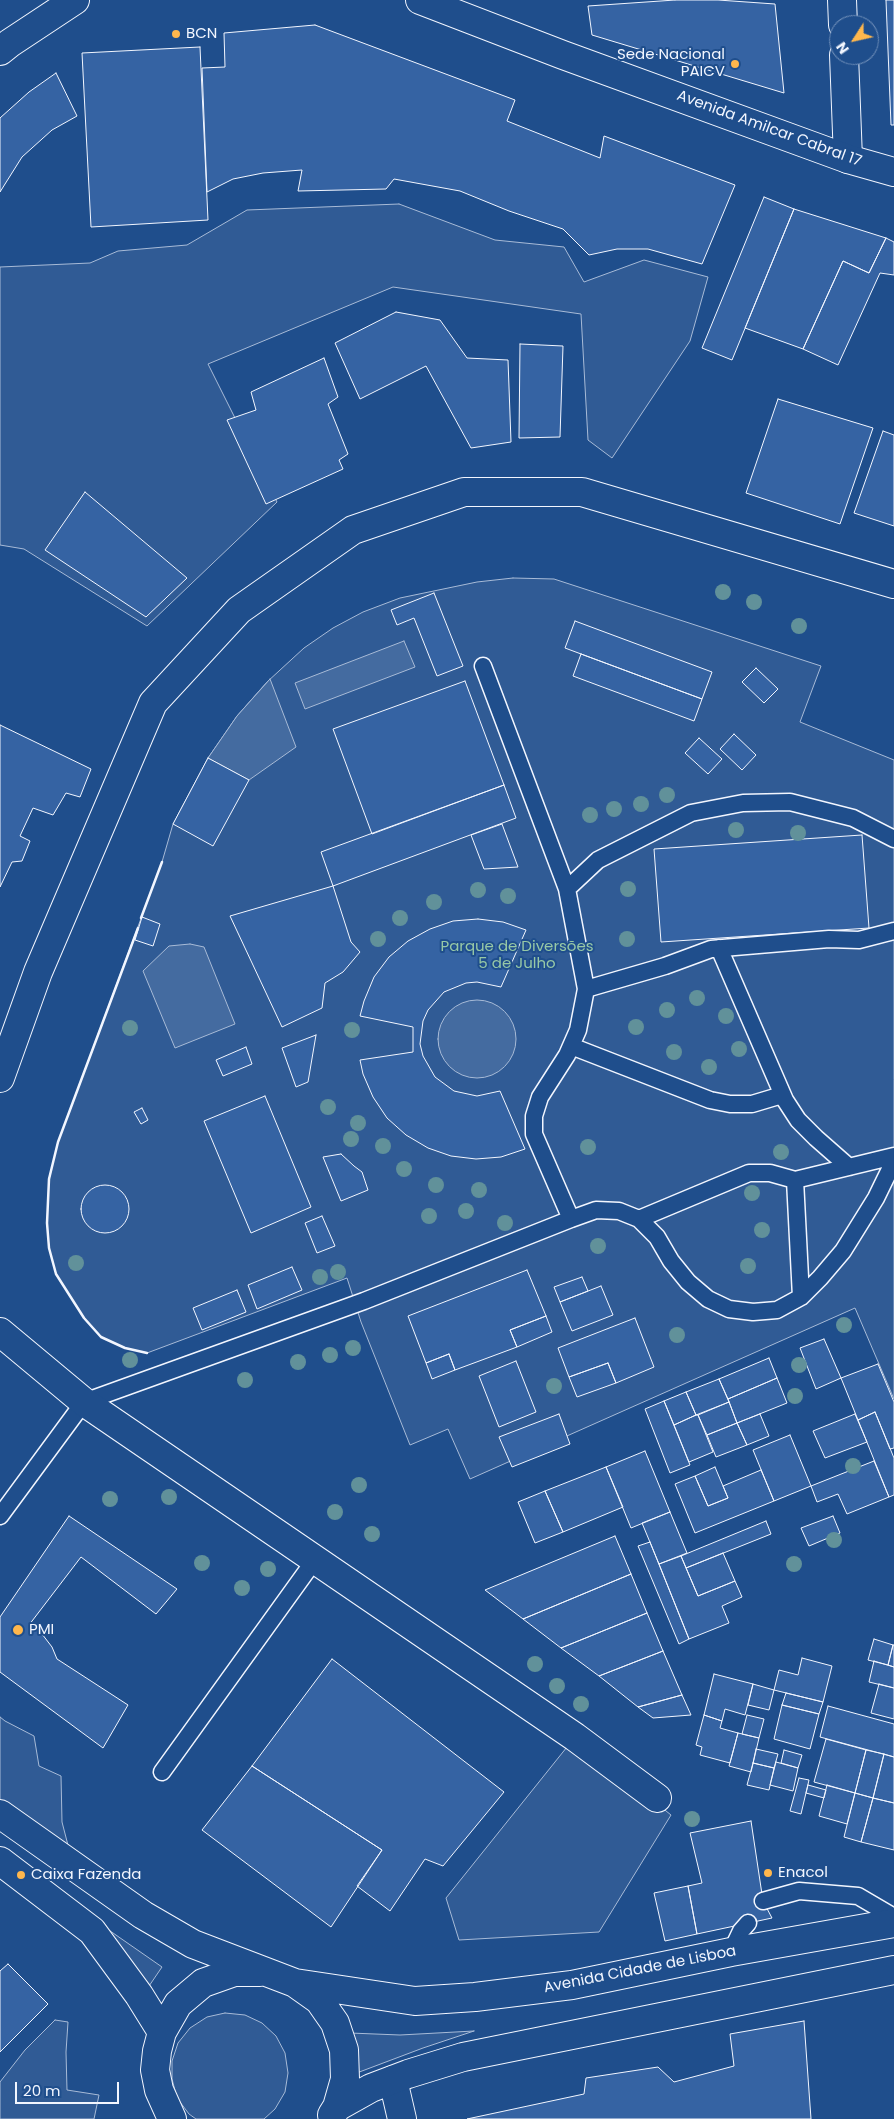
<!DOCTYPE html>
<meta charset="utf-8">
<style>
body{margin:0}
#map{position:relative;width:894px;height:2119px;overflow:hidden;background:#1f4e8c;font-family:Poppins,sans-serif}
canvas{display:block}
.north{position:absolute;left:829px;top:15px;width:50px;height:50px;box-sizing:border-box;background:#1f4e8c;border:1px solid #7391ba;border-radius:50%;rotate:235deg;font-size:14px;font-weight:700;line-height:20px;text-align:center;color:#f2f6ff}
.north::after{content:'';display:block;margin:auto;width:18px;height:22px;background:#ffb74d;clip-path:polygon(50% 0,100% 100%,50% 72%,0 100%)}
.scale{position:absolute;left:15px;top:2082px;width:104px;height:22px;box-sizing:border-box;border:2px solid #f2f6ff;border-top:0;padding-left:6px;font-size:15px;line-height:18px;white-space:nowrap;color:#f2f6ff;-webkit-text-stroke:4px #1f4e8c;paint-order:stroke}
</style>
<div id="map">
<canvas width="894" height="2119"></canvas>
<div class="north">N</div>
<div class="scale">20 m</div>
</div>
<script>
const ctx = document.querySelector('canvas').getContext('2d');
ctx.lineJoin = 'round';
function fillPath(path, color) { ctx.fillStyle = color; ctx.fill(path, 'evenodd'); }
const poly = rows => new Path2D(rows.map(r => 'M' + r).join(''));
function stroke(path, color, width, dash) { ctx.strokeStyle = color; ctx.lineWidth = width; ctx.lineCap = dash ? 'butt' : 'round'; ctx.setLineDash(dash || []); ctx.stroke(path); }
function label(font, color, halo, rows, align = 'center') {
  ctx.font = font + ' Poppins,sans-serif'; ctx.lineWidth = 4; ctx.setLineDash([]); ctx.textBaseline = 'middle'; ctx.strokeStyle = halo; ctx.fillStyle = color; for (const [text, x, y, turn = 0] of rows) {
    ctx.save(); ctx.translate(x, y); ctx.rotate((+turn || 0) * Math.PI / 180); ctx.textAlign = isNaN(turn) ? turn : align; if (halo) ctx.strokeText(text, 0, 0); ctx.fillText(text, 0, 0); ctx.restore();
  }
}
const built = poly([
 [399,204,495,240,564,247,584,282,644,260,708,277,690,341,612,458,588,440,581,314,393,287,208,364,277,502,147,626,24,549,0,545,0,267,90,263,118,251,187,245,247,210,399,204],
 [513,578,554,579,821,666,800,722,894,760,894,1399,855,1308,470,1479,448,1429,410,1445,361,1322,347,1278,147,1353,125,1348,101,1337,84,1318,56,1274,49,1248,47,1223,49,1179,58,1142,162,862,173,824,208,758,237,716,267,682,304,648,333,628,363,612,400,598,477,582,513,578],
 [0,1717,5,1721,34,1736,39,1766,61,1776,62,1822,70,1853,0,1824,0,1717],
 [575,1737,671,1815,599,1932,459,1940,446,1898,575,1737],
 [90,1917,162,1967,147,1989,90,1917],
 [225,2013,245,2015,262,2023,276,2036,285,2053,288,2073,285,2092,275,2109,264,2119,196,2119,189,2114,177,2098,172,2079,172,2061,178,2043,190,2028,207,2017,225,2013],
 [55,2020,68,2022,66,2052,67,2090,99,2095,94,2119,0,2119,0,2082,25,2050,55,2020],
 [474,2031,423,2048,354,2074,350,2033,400,2035,474,2031]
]);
fillPath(built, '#305b95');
stroke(built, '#a8bbd7', 1);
const water = poly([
 [404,641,415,667,305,709,295,683,404,641],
 [270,679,296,747,249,780,208,758,237,716,270,679],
 [190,944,204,947,235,1024,175,1048,143,971,169,946,190,944],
 '438 1039a39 39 0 1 1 78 0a39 39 0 1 1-78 0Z'
]);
fillPath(water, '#446ba0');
stroke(water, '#a8bbd7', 1);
const building = poly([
 [675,0,718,0,775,4,784,93,592,35,588,6,675,0],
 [886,0,894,0,894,125,891,125,886,0],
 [315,25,515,100,507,121,600,158,604,136,735,185,702,264,648,249,617,249,589,255,563,229,509,211,460,191,394,179,386,189,298,191,302,170,263,173,233,179,207,192,202,68,225,67,224,33,315,25],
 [200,47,208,220,91,227,82,53,200,47],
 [56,73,77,116,52,130,22,157,0,192,0,118,29,92,56,73],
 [764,197,794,209,732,360,702,348,764,197],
 [794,209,886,238,869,273,843,261,803,349,745,328,794,209],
 [886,238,894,242,894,275,880,273,838,365,803,349,843,261,869,273,886,238],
 [396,312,440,320,467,358,508,360,511,442,471,448,426,366,360,399,335,343,396,312],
 [520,344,563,346,560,437,519,438,520,344],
 [324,358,338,397,328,404,348,454,339,460,343,469,266,504,227,420,256,410,251,392,324,358],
 [778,399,873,428,840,524,746,493,778,399],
 [883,431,894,435,894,526,854,513,883,431],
 [85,492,187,578,146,617,45,550,85,492],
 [434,593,463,666,437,676,414,618,397,625,391,610,434,593],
 [575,621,712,672,702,699,565,648,575,621],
 [581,654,702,699,694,721,573,676,581,654],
 [756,668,778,689,764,703,742,682,756,668],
 [465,681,504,785,372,834,333,729,465,681],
 [0,725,91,769,80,797,66,793,53,815,33,808,20,836,30,841,22,861,12,862,0,887,0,725],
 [734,734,756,755,742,770,720,749,734,734],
 [699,738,722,759,708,774,685,753,699,738],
 [208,758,249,780,213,846,173,824,208,758],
 [504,785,516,818,333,886,321,852,504,785],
 [502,824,518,867,484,869,471,835,502,824],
 [862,835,869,928,661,942,654,849,862,835],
 [333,886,351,942,360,952,343,972,325,983,322,1008,282,1027,230,916,333,886],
 [142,917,160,924,153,946,135,940,142,917],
 [478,919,503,922,526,930,501,987,477,982,466,983,444,992,428,1010,423,1021,420,1044,423,1056,435,1077,454,1091,477,1096,500,1091,525,1149,501,1157,476,1159,451,1156,428,1148,406,1135,387,1118,373,1097,363,1074,360,1060,413,1052,413,1027,360,1016,364,1001,374,977,389,957,408,941,430,929,453,921,478,919],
 [316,1035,308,1082,296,1087,282,1048,316,1035],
 [246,1047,252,1064,223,1076,216,1060,246,1047],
 [265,1096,311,1207,251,1233,204,1121,265,1096],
 [142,1108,148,1120,141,1124,134,1112,142,1108],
 [341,1154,354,1166,362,1172,368,1190,341,1201,323,1157,341,1154],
 '81 1209a24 24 0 1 1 48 0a24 24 0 1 1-48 0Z',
 [322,1216,335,1246,317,1253,305,1223,322,1216],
 [292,1267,302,1290,257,1309,248,1285,292,1267],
 [527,1270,546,1316,510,1330,517,1347,455,1370,449,1354,426,1363,408,1316,527,1270],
 [582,1277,588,1291,560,1302,554,1287,582,1277],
 [601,1286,613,1315,572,1331,560,1302,601,1286],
 [237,1290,246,1312,202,1330,193,1308,237,1290],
 [546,1316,552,1332,517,1347,510,1330,546,1316],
 [635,1318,654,1367,616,1383,608,1363,569,1377,558,1348,635,1318],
 [824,1339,841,1378,816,1389,800,1348,824,1339],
 [449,1354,455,1370,432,1379,426,1363,449,1354],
 [769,1358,777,1378,728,1399,719,1379,769,1358],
 [516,1361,536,1412,499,1427,479,1376,516,1361],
 [608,1363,616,1383,577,1397,569,1377,608,1363],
 [878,1364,894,1402,894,1448,890,1449,875,1412,858,1420,841,1378,878,1364],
 [777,1378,787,1403,737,1423,728,1399,777,1378],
 [719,1379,729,1402,696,1415,686,1392,719,1379],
 [686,1392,696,1415,674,1425,664,1401,686,1392],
 [664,1401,690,1465,670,1473,645,1409,664,1401],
 [729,1402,737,1423,707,1435,698,1415,729,1402],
 [875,1412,894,1458,894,1495,889,1497,858,1420,875,1412],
 [559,1414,570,1444,512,1467,499,1437,559,1414],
 [760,1414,769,1436,747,1445,737,1423,760,1414],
 [855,1414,867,1442,825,1458,813,1431,855,1414],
 [696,1415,698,1415,713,1452,689,1462,674,1425,696,1415],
 [737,1423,747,1445,716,1457,707,1435,737,1423],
 [790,1435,811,1486,774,1501,753,1450,790,1435],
 [645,1451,670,1512,631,1528,606,1467,645,1451],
 [874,1461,889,1497,847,1514,838,1494,817,1502,811,1486,874,1461],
 [606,1467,623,1507,563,1532,545,1491,606,1467],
 [715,1467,728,1498,708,1506,695,1476,715,1467],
 [761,1470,774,1501,695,1533,675,1484,695,1476,708,1506,728,1498,723,1486,761,1470],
 [545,1491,563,1532,535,1543,518,1502,545,1491],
 [670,1512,687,1553,659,1564,642,1523,670,1512],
 [69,1516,177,1589,156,1614,81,1557,29,1625,42,1634,52,1647,57,1659,128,1705,103,1748,0,1672,0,1617,69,1516],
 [833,1516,840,1533,809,1546,801,1528,833,1516],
 [766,1521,771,1534,686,1568,681,1556,766,1521],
 [615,1536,631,1574,523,1619,485,1590,615,1536],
 [650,1542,689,1639,679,1644,638,1546,650,1542],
 [723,1553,735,1581,698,1596,686,1568,723,1553],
 [681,1556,698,1596,735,1581,742,1597,722,1606,729,1623,689,1639,659,1564,681,1556],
 [631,1574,647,1613,561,1648,523,1619,631,1574],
 [647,1613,663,1651,599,1676,561,1648,647,1613],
 [874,1639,893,1645,888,1665,868,1660,874,1639],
 [893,1645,894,1645,894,1667,888,1665,893,1645],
 [663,1651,682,1695,638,1707,599,1676,663,1651],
 [802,1658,832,1666,823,1702,774,1690,779,1670,798,1675,802,1658],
 [332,1659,504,1792,443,1866,425,1859,390,1911,357,1886,382,1850,252,1766,332,1659],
 [874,1661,894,1667,894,1688,869,1682,874,1661],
 [714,1674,753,1684,745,1715,725,1709,722,1721,704,1715,714,1674],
 [753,1684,774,1690,769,1710,748,1705,753,1684],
 [879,1684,894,1688,894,1719,871,1713,879,1684],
 [786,1693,823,1702,819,1714,782,1705,786,1693],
 [682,1695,691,1715,653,1718,638,1707,682,1695],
 [782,1705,819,1714,810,1749,774,1739,782,1705],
 [828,1706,894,1724,894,1757,820,1737,828,1706],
 [704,1715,722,1721,720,1728,738,1733,730,1763,700,1755,702,1747,696,1745,704,1715],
 [747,1715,764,1719,759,1738,742,1734,747,1715],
 [738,1733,759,1738,751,1772,729,1766,738,1733],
 [826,1739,866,1750,855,1793,814,1782,826,1739],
 [756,1749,778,1754,774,1768,753,1763,756,1749],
 [784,1750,802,1755,798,1768,781,1763,784,1750],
 [866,1750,884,1754,873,1798,855,1793,866,1750],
 [884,1754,894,1757,894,1803,873,1798,884,1754],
 [776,1762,798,1768,793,1791,770,1785,776,1762],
 [753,1763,774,1768,769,1790,747,1785,753,1763],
 [252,1766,382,1850,331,1927,202,1830,252,1766],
 [799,1778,809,1780,801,1814,790,1811,799,1778],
 [808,1785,826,1790,824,1798,806,1793,808,1785],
 [827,1785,855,1793,847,1824,819,1816,827,1785],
 [855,1793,873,1798,861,1842,844,1837,855,1793],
 [873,1798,894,1803,894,1850,861,1842,873,1798],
 [751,1821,763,1901,772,1918,697,1934,688,1886,702,1883,690,1833,751,1821],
 [688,1886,697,1934,665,1941,654,1893,688,1886],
 [8,1964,48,2004,0,2052,0,1971,8,1964],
 [804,2021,811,2119,467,2119,584,2094,586,2078,658,2067,674,2082,734,2066,730,2034,804,2021]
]);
fillPath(building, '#3563a3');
stroke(building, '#f2f6ff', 1);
const service = poly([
 [483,666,567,889,586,989,578,1030,567,1055,540,1097,534,1116,534,1134,571,1219],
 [567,889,598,860,691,813,743,803,790,802,853,818,894,839],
 [719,948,785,1100,798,1120,816,1138,849,1167],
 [586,989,665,966,711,949,829,939,859,940,894,931],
 [571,1046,710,1100,730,1104,752,1104,782,1095],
 [795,1180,801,1297],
 [639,1219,749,1173,770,1173,795,1180,894,1156],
 [0,1516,84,1402,364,1301,571,1219,596,1210,619,1211,639,1219,657,1237,671,1261,688,1282,708,1299,729,1309,753,1312,777,1310,801,1297,820,1278,843,1251,876,1198,894,1161],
 [162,1772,314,1561],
 [763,1901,799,1891,858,1896,894,1917],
 [731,1952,741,1931,748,1923]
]);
const minor = poly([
 [842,0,843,25],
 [844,55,848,159],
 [0,1332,84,1402,575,1737,657,1798],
 [393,2080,402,2119]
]);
const tertiary = poly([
 [420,0,563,55,848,159,894,172],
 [0,51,10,43,75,0],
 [0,1078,38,972,153,703,239,610,353,530,464,492,582,492,894,584]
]);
const primary = poly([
 [0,1814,143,1915,193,1944,295,1983,319,2000,335,2023,344,2050,345,2079,337,2107,332,2115],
 [0,1861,92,1931,139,1995,162,2032],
 [295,1983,415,2001,475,1997,572,1985,731,1952,894,1923],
 [337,2107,371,2088,408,2074,463,2057,894,1970],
 [172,2119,159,2090,155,2070,157,2051,162,2032,178,2004,203,1983,234,1972,260,1972]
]);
stroke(service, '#f2f6ff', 19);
stroke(minor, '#f2f6ff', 30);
stroke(tertiary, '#f2f6ff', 30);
stroke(primary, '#f2f6ff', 30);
stroke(service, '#1f4e8c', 16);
stroke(minor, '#1f4e8c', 28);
stroke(tertiary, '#1f4e8c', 28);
stroke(primary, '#1f4e8c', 28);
stroke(poly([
 [141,918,162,862],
 [138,928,58,1142,49,1179,47,1223,49,1248,56,1274,84,1318,101,1337,125,1348,147,1353]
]), '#f2f6ff', 2.5);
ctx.fillStyle = '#61919a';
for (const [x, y] of [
 [723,592],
 [754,602],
 [799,626],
 [667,795],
 [641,804],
 [614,809],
 [590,815],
 [736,830],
 [798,833],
 [628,889],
 [478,890],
 [508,896],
 [434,902],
 [400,918],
 [378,939],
 [627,939],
 [697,998],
 [667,1010],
 [726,1016],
 [636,1027],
 [130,1028],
 [352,1030],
 [739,1049],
 [674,1052],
 [709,1067],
 [328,1107],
 [358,1123],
 [351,1139],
 [383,1146],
 [588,1147],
 [781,1152],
 [404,1169],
 [436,1185],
 [479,1190],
 [752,1193],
 [466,1211],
 [429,1216],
 [505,1223],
 [762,1230],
 [598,1246],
 [76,1263],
 [748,1266],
 [338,1272],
 [320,1277],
 [844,1325],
 [677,1335],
 [353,1348],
 [330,1355],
 [130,1360],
 [298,1362],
 [799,1365],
 [245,1380],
 [554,1386],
 [795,1396],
 [853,1466],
 [359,1485],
 [169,1497],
 [110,1499],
 [335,1512],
 [372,1534],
 [834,1540],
 [202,1563],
 [794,1564],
 [268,1569],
 [242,1588],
 [535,1664],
 [557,1686],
 [581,1704],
 [692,1819]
]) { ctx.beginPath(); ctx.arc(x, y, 8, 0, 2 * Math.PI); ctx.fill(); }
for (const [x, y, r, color] of [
 [176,34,5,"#ffb74d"],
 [735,64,5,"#ffb74d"],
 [18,1630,6,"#ffb74d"],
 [768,1873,5,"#ffb74d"],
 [21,1875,5,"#ffb74d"]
]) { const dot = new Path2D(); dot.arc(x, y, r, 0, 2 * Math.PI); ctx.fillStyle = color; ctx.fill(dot); stroke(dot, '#1f4e8c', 2); }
label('15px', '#f2f6ff', '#1f4e8c', [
 ["BCN",186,34],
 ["Sede Nacional",725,55,"right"],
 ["PAICV",725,72,"right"],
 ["PMI",29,1630],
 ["Enacol",778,1873],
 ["Caixa Fazenda",31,1875]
], 'left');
label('15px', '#f2f6ff', '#1f4e8c', [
 ["Avenida Amilcar Cabral 17",769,129,20],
 ["Avenida Cidade de Lisboa",640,1970,-11]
]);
label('15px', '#97c8a6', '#1f4e8c', [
 ["Parque de Diversões",517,947],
 ["5 de Julho",517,964]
]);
</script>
